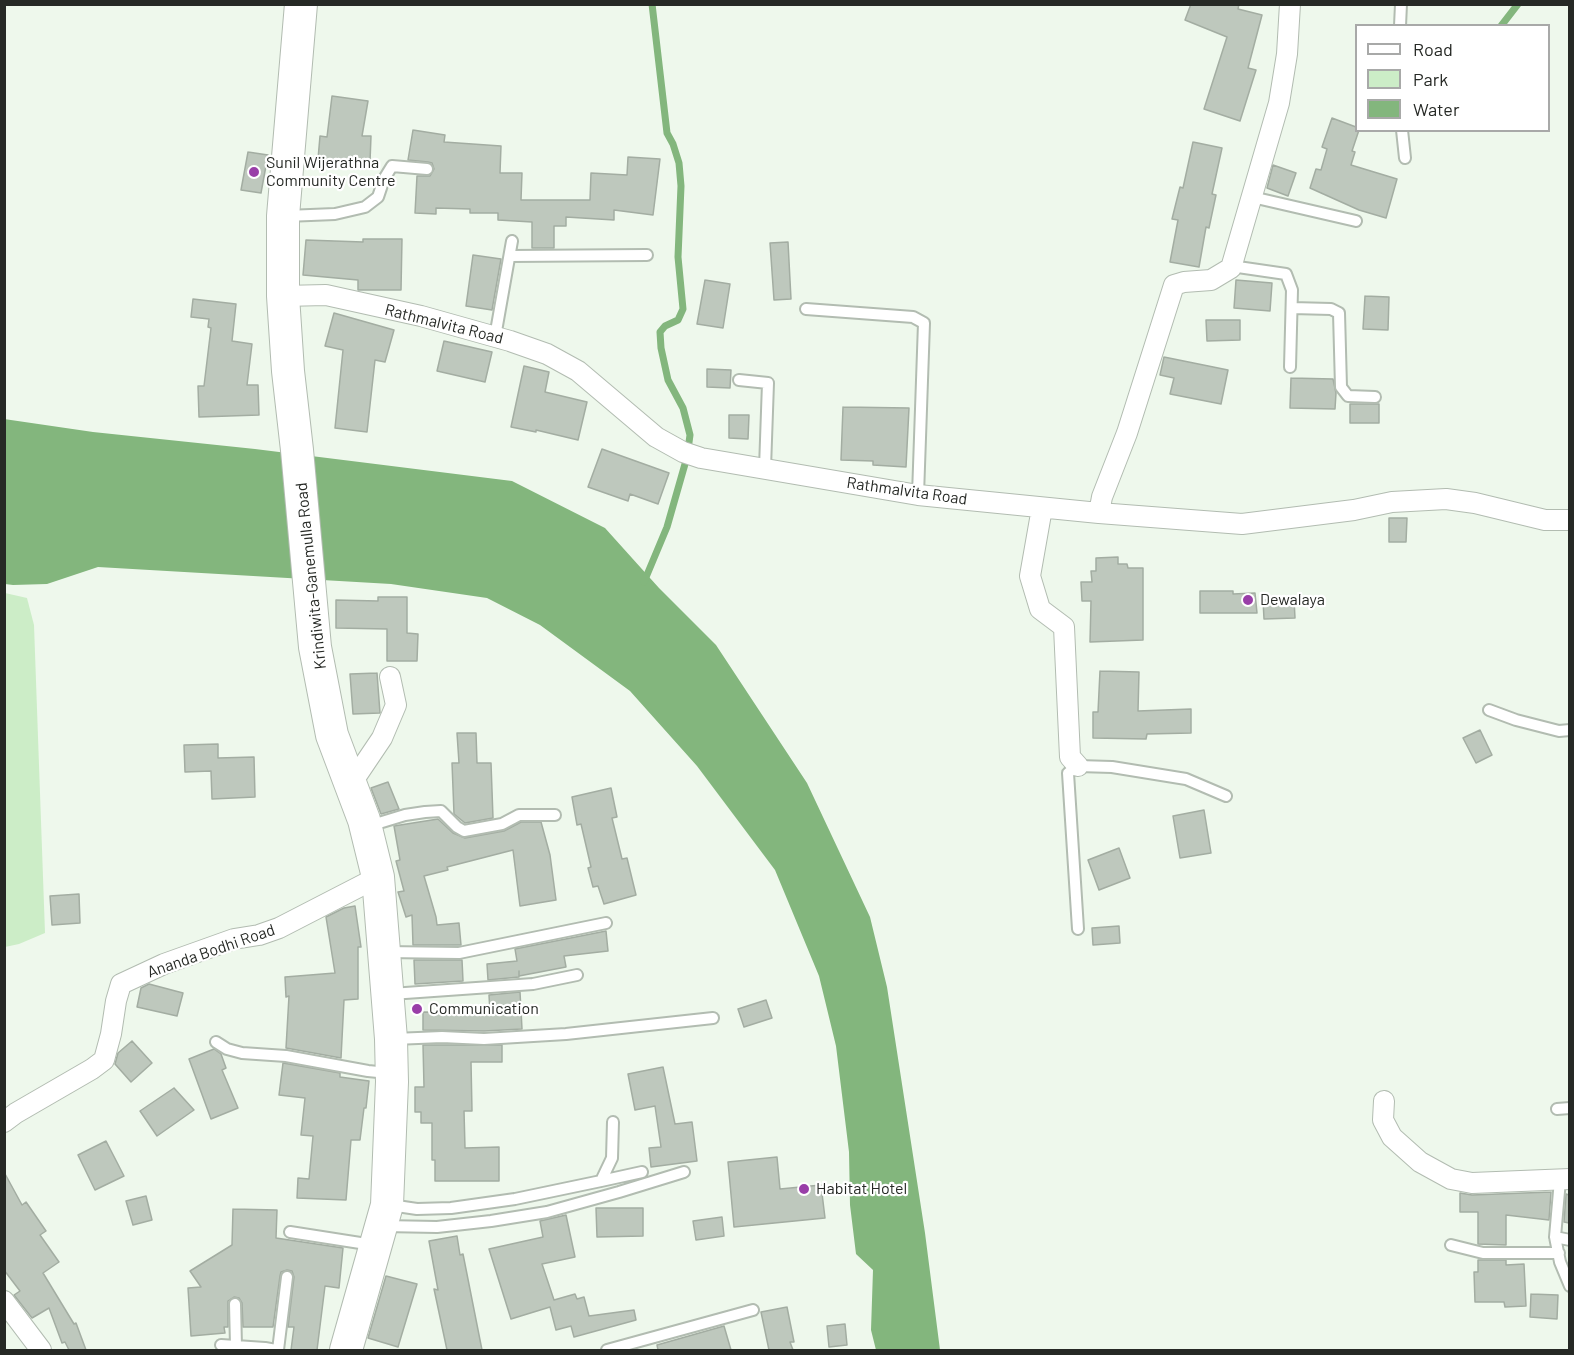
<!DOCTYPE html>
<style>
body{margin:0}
#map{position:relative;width:1574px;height:1355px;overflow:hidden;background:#eef8ec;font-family:Barlow,sans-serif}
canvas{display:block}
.frame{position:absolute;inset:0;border:6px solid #262925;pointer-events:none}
.legend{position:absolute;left:1355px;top:24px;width:195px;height:108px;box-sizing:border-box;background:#fff;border:2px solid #a8a9a8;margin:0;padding:8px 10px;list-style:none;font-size:18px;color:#262925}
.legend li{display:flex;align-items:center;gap:12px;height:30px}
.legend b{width:30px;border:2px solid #a8a9a8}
</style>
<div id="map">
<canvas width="1574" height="1355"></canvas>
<div class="frame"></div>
<ul class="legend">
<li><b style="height:8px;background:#fff"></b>Road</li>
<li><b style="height:16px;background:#ccedc7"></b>Park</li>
<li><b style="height:16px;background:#83b67d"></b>Water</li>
</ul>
</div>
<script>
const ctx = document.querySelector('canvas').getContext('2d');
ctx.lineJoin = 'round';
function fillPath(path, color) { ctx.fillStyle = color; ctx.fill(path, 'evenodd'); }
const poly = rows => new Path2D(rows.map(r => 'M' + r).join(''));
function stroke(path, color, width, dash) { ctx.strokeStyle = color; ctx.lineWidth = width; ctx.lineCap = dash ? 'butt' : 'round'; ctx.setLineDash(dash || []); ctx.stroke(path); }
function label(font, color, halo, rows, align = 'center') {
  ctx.font = font + ' Barlow,sans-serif'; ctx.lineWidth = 4.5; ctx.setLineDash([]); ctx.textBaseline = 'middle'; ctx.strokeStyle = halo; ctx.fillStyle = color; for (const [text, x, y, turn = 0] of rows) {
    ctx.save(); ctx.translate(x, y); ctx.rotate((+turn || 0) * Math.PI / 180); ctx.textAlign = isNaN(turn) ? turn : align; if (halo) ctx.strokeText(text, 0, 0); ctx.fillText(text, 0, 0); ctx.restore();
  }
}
fillPath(poly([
 [5,593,27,598,34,625,45,933,19,944,5,947]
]), '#ccedc7');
fillPath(poly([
 [4,419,93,432,255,449,512,481,605,528,659,588,716,645,807,783,870,917,887,987,925,1233,940,1350,876,1350,871,1330,873,1270,856,1254,850,1205,849,1152,836,1046,819,976,775,870,697,766,630,691,540,625,487,598,391,584,98,567,47,584,13,585,5,584]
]), '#83b67d');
stroke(poly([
 [1501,26,1518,4],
 [644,582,667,527,687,457,690,435,683,408,668,380,661,348,660,332,665,326,678,320,683,309,678,257,681,186,679,163,673,144,667,133,652,4]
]), '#83b67d', 7);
const building = poly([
 [1191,4,1239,4,1238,9,1262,15,1248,68,1256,70,1240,121,1204,109,1227,37,1185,20,1191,4],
 [332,96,368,101,362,136,371,136,370,162,318,159,320,136,327,137,332,96],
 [1332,118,1356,127,1356,130,1359,130,1352,151,1355,152,1351,165,1397,179,1386,218,1359,210,1310,188,1316,169,1321,170,1327,149,1322,147,1332,118],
 [413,130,445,135,444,142,501,146,500,173,522,173,521,200,590,200,591,173,627,175,628,157,660,159,653,215,614,210,614,220,566,217,566,226,554,226,554,248,532,248,532,222,498,220,498,213,470,213,470,209,436,208,436,214,415,213,417,176,430,176,434,169,432,163,428,162,408,160,413,130],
 [1193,142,1222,148,1212,194,1216,195,1209,228,1206,227,1199,267,1170,262,1178,220,1172,219,1180,187,1183,188,1193,142],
 [248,152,268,155,261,193,241,190,248,152],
 [1273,165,1296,173,1288,196,1267,188,1273,165],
 [363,239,402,239,401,290,358,290,358,280,303,275,306,240,363,242,363,239],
 [788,242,791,299,774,300,770,243,788,242],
 [473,255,501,259,492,310,466,306,473,255],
 [705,280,730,284,723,328,697,324,705,280],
 [1236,280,1272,283,1270,311,1234,308,1236,280],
 [1365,296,1389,297,1388,330,1363,329,1365,296],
 [193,299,236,304,232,341,252,344,247,385,258,385,259,415,199,417,198,386,204,386,211,328,208,327,209,319,191,317,193,299],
 [334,313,394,330,385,362,375,360,367,432,335,428,343,350,325,346,334,313],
 [1206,320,1240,320,1240,340,1207,341,1206,320],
 [444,341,492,352,485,382,437,371,444,341],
 [1164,357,1228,370,1221,404,1170,394,1174,378,1160,375,1164,357],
 [524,366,549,372,545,392,587,402,578,440,536,430,536,432,511,427,524,366],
 [707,369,731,370,730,388,707,387,707,369],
 [1291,378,1333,379,1336,393,1335,409,1290,408,1291,378],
 [1350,404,1379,404,1379,423,1350,423,1350,404],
 [843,407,909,408,906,467,873,465,873,461,841,460,843,407],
 [729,415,749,415,748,439,729,438,729,415],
 [602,449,669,473,658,504,630,494,628,501,588,487,602,449],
 [1389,518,1407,518,1406,542,1389,542,1389,518],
 [1118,557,1118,564,1127,564,1128,568,1143,568,1143,640,1090,642,1091,601,1082,601,1081,582,1092,582,1091,571,1096,571,1096,558,1118,557],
 [1200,591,1233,591,1233,594,1255,593,1257,613,1200,613,1200,591],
 [378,597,407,597,407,633,418,634,417,661,387,661,387,629,336,628,336,600,378,601,378,597],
 [1294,599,1295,618,1264,619,1263,600,1294,599],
 [1100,671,1139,672,1138,711,1191,709,1191,733,1147,734,1146,739,1093,738,1093,712,1098,712,1100,671],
 [377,673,380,713,353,714,350,674,377,673],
 [1480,730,1492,755,1476,763,1463,738,1480,730],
 [457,733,476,733,477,763,491,763,493,818,465,823,454,814,452,763,459,763,457,733],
 [218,744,218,758,254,757,255,797,212,799,211,771,185,772,184,745,218,744],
 [388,782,399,809,381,814,371,788,388,782],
 [611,788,617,817,612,818,622,859,627,858,636,895,604,904,598,886,593,887,588,868,591,867,581,824,577,825,572,797,611,788],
 [1204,810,1211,853,1180,858,1173,816,1204,810],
 [438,819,453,833,465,838,504,831,521,822,541,822,550,855,556,900,520,906,513,850,447,867,448,870,424,876,436,917,437,925,459,923,461,945,413,945,412,915,406,917,398,892,404,891,396,861,400,860,394,826,438,819],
 [1119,848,1130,878,1099,890,1088,860,1119,848],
 [79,894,80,923,52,925,50,896,79,894],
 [355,906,361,947,358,947,358,999,344,1000,341,1058,286,1048,289,996,286,997,285,977,335,973,326,917,344,908,355,906],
 [1119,926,1120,943,1093,945,1092,928,1119,926],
 [606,931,608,951,564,956,566,967,519,976,519,971,519,977,488,980,487,964,517,961,515,949,606,931],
 [414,960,462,960,463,981,415,984,414,960],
 [149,984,183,993,177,1016,137,1007,141,988,149,984],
 [520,992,522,1029,484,1031,423,1030,423,1012,490,1013,489,995,520,992],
 [766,1000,772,1018,744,1027,738,1009,766,1000],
 [132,1041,152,1063,131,1082,115,1064,118,1053,132,1041],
 [423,1045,502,1045,502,1062,471,1062,472,1111,464,1111,465,1148,499,1147,499,1181,435,1181,435,1160,432,1160,432,1123,421,1123,421,1112,415,1112,415,1087,424,1087,423,1045],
 [214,1049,221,1054,226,1068,222,1070,238,1108,211,1119,189,1059,214,1049],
 [283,1063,340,1073,340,1077,369,1081,366,1108,364,1108,360,1140,351,1140,346,1200,297,1198,298,1178,309,1179,313,1136,301,1135,305,1098,279,1095,283,1063],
 [663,1067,675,1124,692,1122,697,1161,651,1167,649,1148,661,1147,655,1106,635,1110,628,1074,663,1067],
 [174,1088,194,1110,157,1136,140,1111,174,1088],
 [106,1141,124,1176,95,1190,78,1155,106,1141],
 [777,1157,780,1189,821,1185,825,1218,734,1227,728,1162,777,1157],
 [4,1172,22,1205,26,1202,46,1231,40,1235,59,1262,43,1273,74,1324,76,1323,86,1350,69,1350,65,1342,62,1343,49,1308,32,1318,14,1295,20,1291,4,1270,4,1172],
 [1551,1192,1549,1220,1506,1215,1506,1245,1478,1244,1478,1212,1460,1212,1460,1193,1472,1195,1551,1192],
 [1566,1194,1569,1195,1569,1223,1564,1222,1566,1194],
 [146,1196,152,1220,133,1225,126,1201,146,1196],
 [596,1208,643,1208,643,1236,597,1237,596,1208],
 [233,1209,277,1210,276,1238,343,1248,339,1288,325,1286,317,1350,291,1350,294,1327,288,1327,294,1277,292,1271,287,1270,281,1272,280,1276,273,1327,243,1327,242,1303,239,1298,234,1297,228,1301,228,1327,224,1327,225,1333,191,1336,188,1288,201,1287,190,1271,232,1245,233,1209],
 [566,1215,575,1257,542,1264,554,1300,575,1294,577,1299,584,1297,589,1316,634,1310,636,1320,574,1337,571,1326,556,1330,550,1307,511,1319,489,1249,543,1237,540,1221,566,1215],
 [722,1217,724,1236,696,1240,693,1221,722,1217],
 [457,1236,460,1255,463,1254,482,1350,447,1350,434,1289,438,1290,429,1241,457,1236],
 [1478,1260,1506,1260,1506,1265,1524,1264,1526,1306,1505,1307,1504,1302,1475,1302,1474,1272,1478,1272,1478,1260],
 [386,1276,417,1284,398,1347,368,1338,386,1276],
 [1531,1294,1558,1295,1557,1319,1530,1317,1531,1294],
 [787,1307,794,1342,790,1342,793,1350,769,1350,761,1312,787,1307],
 [845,1324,847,1345,829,1347,827,1326,845,1324],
 [724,1326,731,1350,658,1350,657,1345,724,1326]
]);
fillPath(building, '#bec8bd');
stroke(building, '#a3ada2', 1.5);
const lane = poly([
 [1400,26,1401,4],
 [1402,130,1405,158],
 [1252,197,1356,221],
 [286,216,335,214,365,207,378,197,384,179,392,166,427,169],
 [510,256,647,255],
 [1231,266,1286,274,1292,290,1290,367],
 [1292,308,1331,309,1339,313,1341,387,1348,396,1375,397],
 [806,309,913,317,924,323,918,495],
 [495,337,512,241],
 [739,380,768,383,765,468],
 [1489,710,1516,720,1559,731,1570,730],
 [369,826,405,815,425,812,441,811,457,827,464,831,502,824,519,815,555,815],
 [1078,929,1068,773,1078,766,1112,767,1186,779,1226,796],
 [386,952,459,953,606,923],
 [391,994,533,984,577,975],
 [394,1039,442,1037,484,1039,566,1034,713,1018],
 [216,1042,227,1049,242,1053,286,1056,368,1071,388,1073],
 [1557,1109,1570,1108],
 [1560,1180,1555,1237,1560,1262,1570,1286],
 [601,1181,642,1172],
 [390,1205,417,1209,451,1208,515,1199,601,1181,612,1158,613,1122],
 [383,1226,437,1227,491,1221,547,1212,619,1192,684,1172],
 [290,1232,373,1245],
 [1555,1237,1570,1240],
 [1451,1245,1483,1253,1559,1253],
 [235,1304,236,1346],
 [221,1345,265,1348,276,1350],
 [278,1350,287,1277],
 [607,1350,753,1310]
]);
const street = poly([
 [283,296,326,295,421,316,510,341,547,354,578,371,656,437,683,452,701,458,918,495,1099,513,1242,524,1354,510,1392,502,1446,499,1475,503,1545,520,1570,520],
 [1042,508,1030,576,1040,609,1064,627,1070,757,1078,766],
 [1099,513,1102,497,1127,433,1174,285,1184,282,1211,280,1231,268,1279,103,1287,54,1290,4],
 [351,784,382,738,396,705,390,677],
 [1384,1101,1383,1120,1392,1137,1420,1162,1451,1179,1472,1183,1570,1179],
 [4,1122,16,1113,92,1069,104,1060,111,1034,116,1001,121,984,164,964,234,939,259,935,279,928,378,877],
 [4,1301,41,1350]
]);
const primary = poly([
 [301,4,283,216,283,296,288,371,297,450,315,647,332,735,364,820,378,877,391,1039,392,1082,387,1205,346,1350]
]);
stroke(lane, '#b2bcb1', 14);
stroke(street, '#b2bcb1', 22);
stroke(primary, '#b2bcb1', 34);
stroke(lane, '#fff', 10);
stroke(street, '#fff', 20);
stroke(primary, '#fff', 32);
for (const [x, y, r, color] of [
 [254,172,6,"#993ea8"],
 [1248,600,6,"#993ea8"],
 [417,1009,6,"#993ea8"],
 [804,1189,6,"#993ea8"]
]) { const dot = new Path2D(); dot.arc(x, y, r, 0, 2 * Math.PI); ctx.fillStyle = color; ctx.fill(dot); stroke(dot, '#fff', 2); }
label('16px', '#262925', '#fff', [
 ["Sunil Wijerathna",266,163],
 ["Community Centre",266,181],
 ["Dewalaya",1260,600],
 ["Communication",429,1009],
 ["Habitat Hotel",816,1189]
], 'left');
label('16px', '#262925', '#fff', [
 ["Rathmalvita Road",444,324,14],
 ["Rathmalvita Road",907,491,8],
 ["Krindiwita-Ganemulla Road",311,576,-96],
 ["Ananda Bodhi Road",211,951,-19]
]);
</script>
